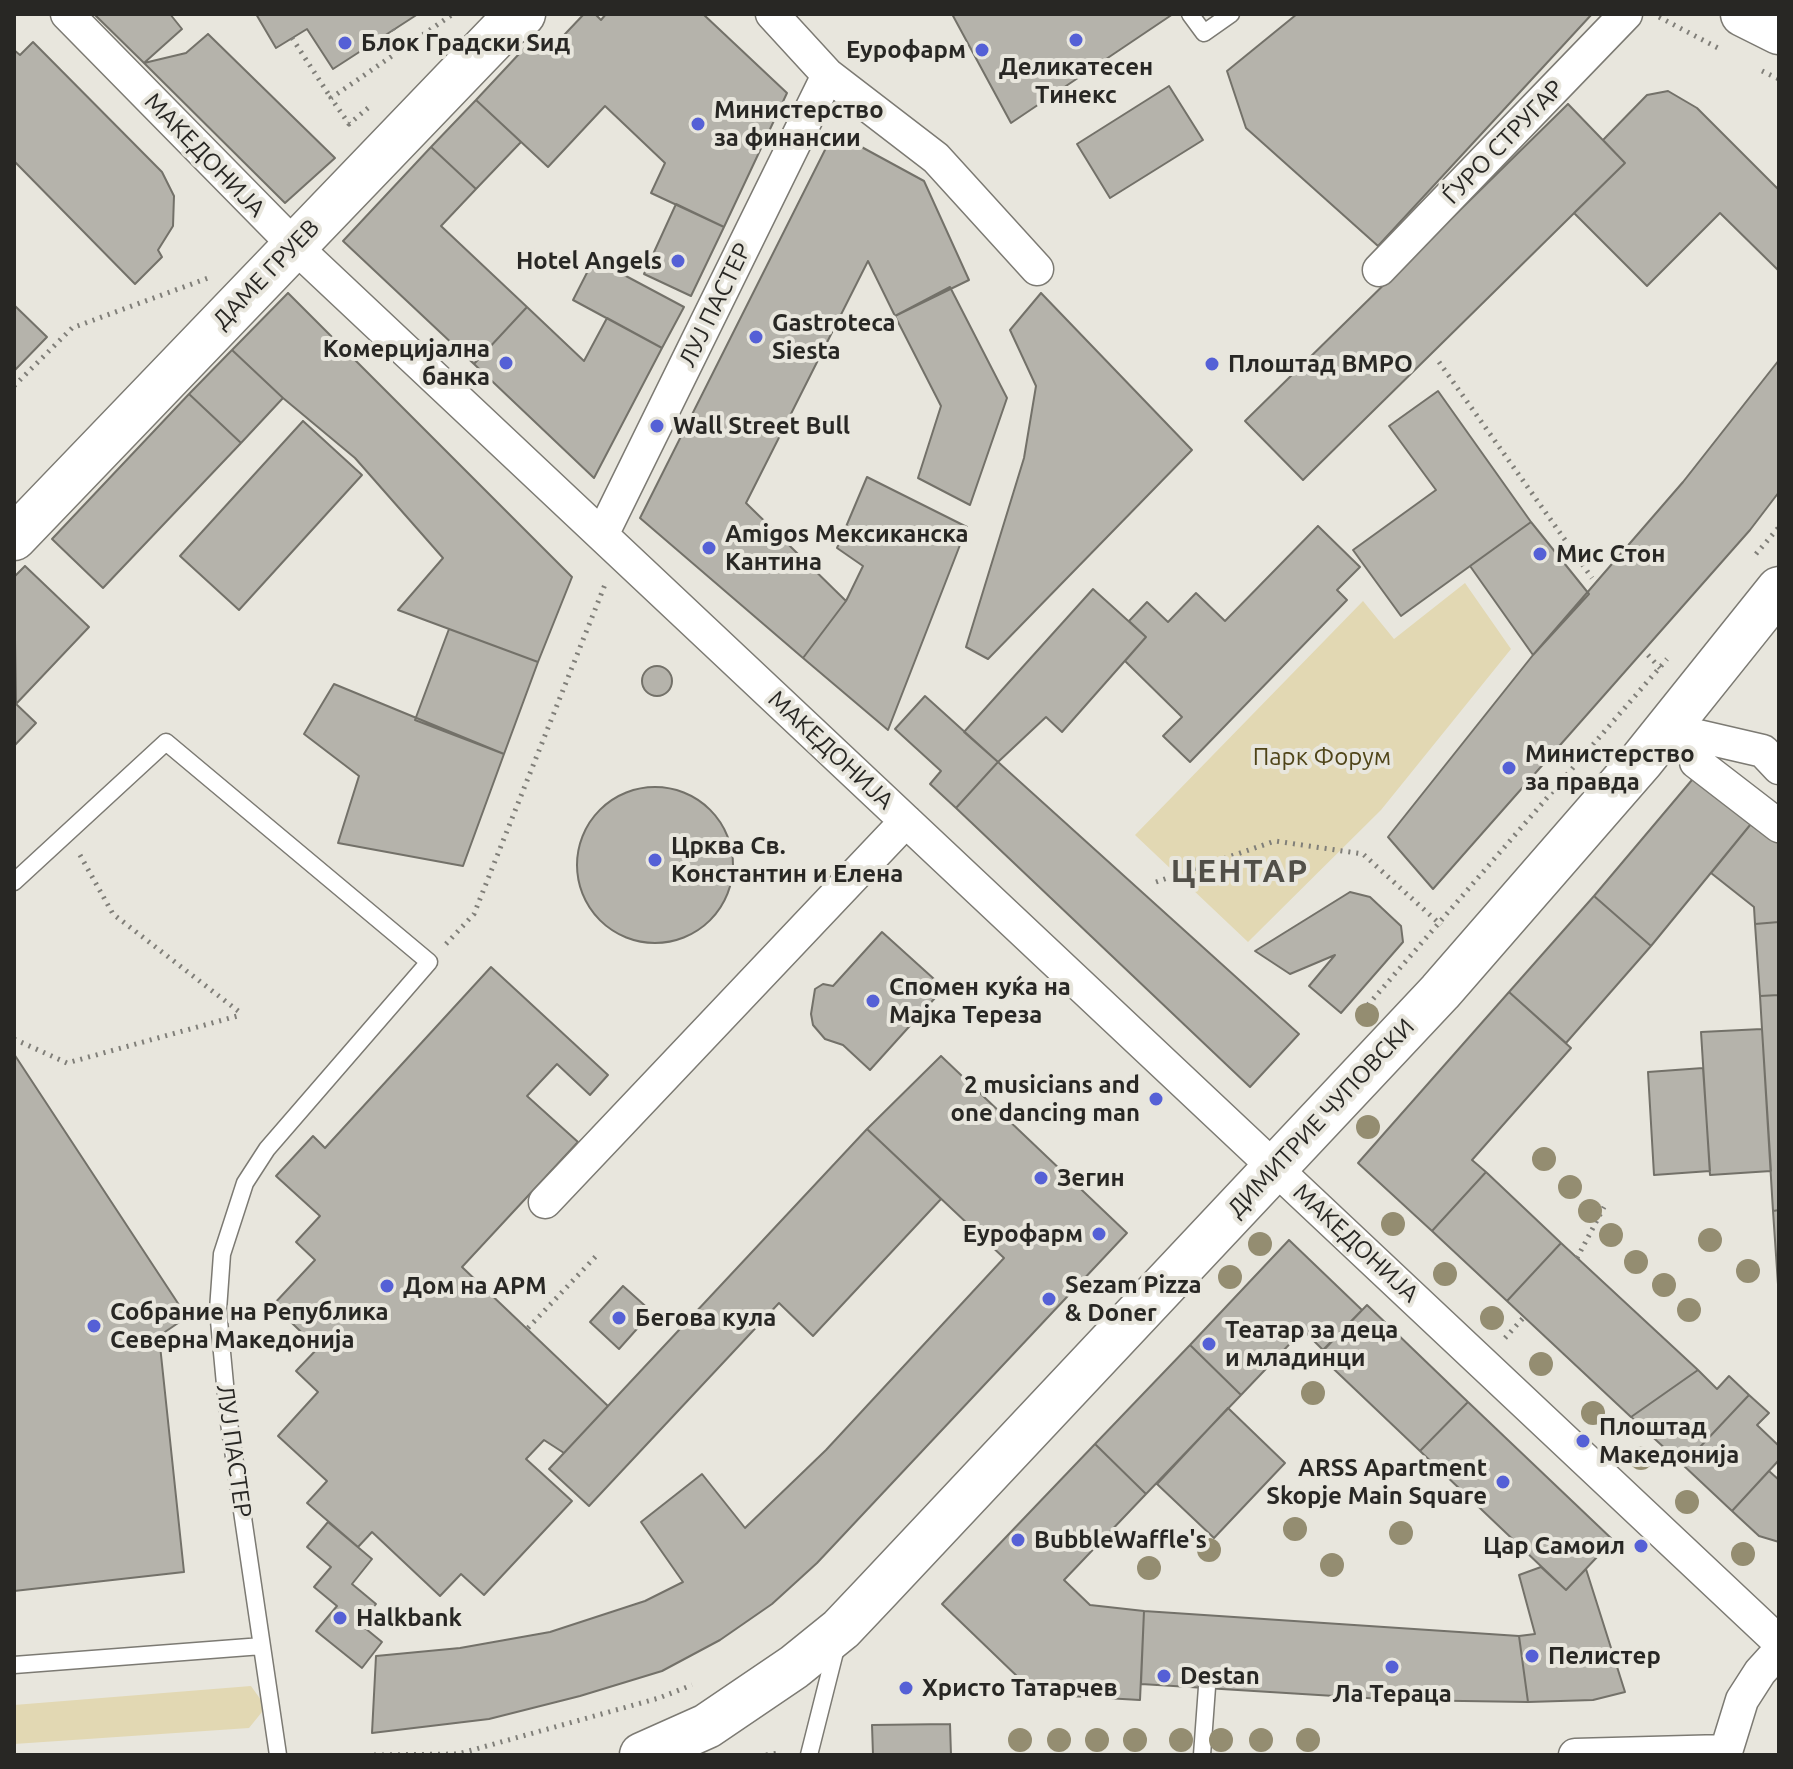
<!DOCTYPE html>
<meta charset="utf-8">
<style>
body{margin:0}
#map{position:relative;width:1793px;height:1769px;overflow:hidden;background:#e8e6dd;font-family:Ubuntu,sans-serif}
canvas{display:block}
.frame{position:absolute;inset:0;border:16px solid #282724;pointer-events:none}
</style>
<div id="map">
<canvas width="1793" height="1769"></canvas>
<div class="frame"></div>
</div>
<script>
const ctx = document.querySelector('canvas').getContext('2d');
ctx.lineJoin = 'round';
function fillPath(path, color) { ctx.fillStyle = color; ctx.fill(path, 'evenodd'); }
const poly = rows => new Path2D(rows.map(r => 'M' + r).join(''));
function stroke(path, color, width, dash) { ctx.strokeStyle = color; ctx.lineWidth = width; ctx.lineCap = dash ? 'butt' : 'round'; ctx.setLineDash(dash || []); ctx.stroke(path); }
function label(font, color, halo, rows, align = 'center') {
  ctx.font = font + ' Ubuntu,sans-serif'; ctx.lineWidth = 8; ctx.setLineDash([]); ctx.textBaseline = 'middle'; ctx.strokeStyle = halo; ctx.fillStyle = color; for (const [text, x, y, turn = 0] of rows) {
    ctx.save(); ctx.translate(x, y); ctx.rotate((+turn || 0) * Math.PI / 180); ctx.textAlign = isNaN(turn) ? turn : align; if (halo) ctx.strokeText(text, 0, 0); ctx.fillText(text, 0, 0); ctx.restore();
  }
}
fillPath(poly([
 [1465,583,1511,649,1381,810,1248,942,1135,835,1363,601,1394,639],
 [251,1686,266,1707,249,1728,14,1744,14,1705]
]), '#e2d8b3');
const building = poly([
 [94,14,170,14,182,29,144,63,94,14],
 [256,14,418,14,333,69,307,29,276,48,256,14],
 [584,14,595,14,601,20,606,14,703,14,787,93,724,227,651,193,665,163,605,106,548,167,476,100,533,39,548,52,584,14],
 [952,14,1173,14,1011,123,952,14],
 [1297,14,1592,14,1378,246,1246,128,1227,71,1297,14],
 [208,34,335,158,285,203,144,63,186,53,208,34],
 [33,42,162,172,174,196,173,226,158,250,162,257,135,284,14,161,14,50,20,55,33,42],
 [1169,86,1203,140,1110,198,1077,144,1169,86],
 [1668,91,1697,108,1779,190,1779,271,1720,213,1647,286,1574,213,1625,163,1603,140,1647,95,1668,91],
 [476,100,521,142,476,189,431,147,476,100],
 [1568,104,1625,163,1303,480,1245,421,1568,104],
 [834,132,924,181,969,280,895,316,868,261,746,503,846,601,803,658,640,518,834,132],
 [431,147,476,189,441,226,527,307,474,364,343,241,431,147],
 [676,204,724,227,691,296,644,274,676,204],
 [594,259,684,307,662,348,573,300,594,259],
 [950,287,1007,398,970,505,918,478,941,406,895,316,950,287],
 [288,293,572,577,538,662,398,610,443,558,355,458,283,398,232,350,288,293],
 [1041,293,1192,450,988,659,966,647,1024,458,1036,386,1010,330,1041,293],
 [14,305,47,337,14,371,14,305],
 [527,307,584,361,607,318,662,348,594,478,474,364,527,307],
 [232,350,283,398,241,443,189,394,232,350],
 [1779,360,1779,492,1750,530,1433,889,1388,837,1533,655,1683,482,1779,360],
 [1438,391,1531,522,1401,616,1353,550,1436,490,1389,426,1438,391],
 [189,394,241,443,103,588,52,539,189,394],
 [303,421,362,475,239,610,180,556,303,421],
 [867,477,967,527,888,730,803,658,846,601,863,566,837,548,867,477],
 [1531,522,1589,594,1533,655,1470,566,1531,522],
 [1318,526,1360,567,1337,590,1347,600,1190,762,1163,736,1182,717,1125,661,1146,637,1129,621,1147,602,1168,622,1196,593,1225,621,1318,526],
 [25,566,89,627,16,704,14,577,25,566],
 [1093,589,1146,637,1062,732,1046,717,998,762,964,732,1093,589],
 [449,629,538,662,504,754,415,720,449,629],
 '642 681a15 15 0 1 1 30 0a15 15 0 1 1-30 0Z',
 [334,684,504,754,463,866,338,843,359,776,304,734,334,684],
 [925,696,998,762,956,808,930,784,941,771,895,729,925,696],
 [14,702,36,723,14,746,14,702],
 [998,762,1299,1034,1250,1087,956,808,998,762],
 [1697,774,1755,819,1651,946,1594,896,1697,774],
 '577 865a78 78 0 1 1 156 0a78 78 0 1 1-156 0Z',
 [1755,819,1779,839,1779,922,1755,924,1754,907,1711,873,1755,819],
 [1350,892,1370,897,1401,926,1403,942,1341,1013,1309,986,1335,955,1290,974,1255,951,1350,892],
 [1594,896,1651,946,1566,1043,1509,992,1594,896],
 [1779,922,1779,995,1760,996,1755,924,1779,922],
 [882,932,944,988,870,1070,843,1045,825,1039,813,1025,811,1014,815,989,823,984,833,986,882,932],
 [491,967,608,1075,590,1095,557,1064,527,1096,578,1142,462,1267,608,1406,564,1453,544,1440,526,1459,572,1501,484,1595,461,1574,440,1596,372,1532,358,1547,307,1503,327,1481,278,1436,318,1392,296,1371,318,1348,273,1305,315,1260,296,1242,320,1216,276,1176,313,1136,325,1148,491,967],
 [1509,992,1571,1048,1472,1160,1486,1172,1432,1231,1358,1163,1509,992],
 [1779,995,1779,1210,1773,1211,1760,996,1779,995],
 [1762,1029,1771,1171,1710,1175,1701,1032,1762,1029],
 [14,1054,187,1317,159,1336,184,1572,14,1591,14,1054],
 [941,1056,1127,1233,817,1563,772,1604,720,1640,662,1671,580,1696,489,1719,372,1733,376,1656,460,1648,550,1632,645,1601,683,1582,641,1522,702,1474,745,1528,826,1450,1004,1258,867,1129,941,1056],
 [1703,1068,1710,1171,1654,1175,1648,1072,1703,1068],
 [867,1129,941,1199,813,1336,779,1303,589,1506,549,1469,867,1129],
 [1486,1172,1561,1243,1507,1301,1432,1231,1486,1172],
 [1779,1210,1779,1299,1773,1211,1779,1210],
 [1289,1240,1362,1310,1323,1350,1303,1330,1241,1395,1190,1345,1289,1240],
 [1561,1243,1698,1370,1631,1417,1507,1301,1561,1243],
 [623,1286,652,1312,619,1349,590,1322,623,1286],
 [1367,1305,1468,1402,1420,1451,1319,1355,1367,1305],
 [1190,1345,1241,1395,1146,1494,1095,1444,1190,1345],
 [1698,1370,1717,1389,1729,1376,1749,1395,1683,1465,1631,1417,1698,1370],
 [1749,1395,1769,1413,1757,1425,1779,1446,1779,1460,1732,1511,1683,1465,1749,1395],
 [1468,1402,1613,1540,1566,1590,1420,1451,1468,1402],
 [1228,1408,1285,1463,1214,1538,1157,1484,1228,1408],
 [1095,1444,1146,1494,1064,1580,1090,1605,1144,1611,1140,1700,1052,1695,1021,1680,942,1604,1095,1444],
 [1769,1471,1779,1480,1779,1542,1759,1536,1732,1511,1769,1471],
 [328,1522,372,1559,352,1584,376,1604,360,1624,382,1642,362,1668,316,1631,337,1606,314,1587,331,1567,307,1547,328,1522],
 [1541,1567,1566,1590,1586,1569,1625,1692,1593,1700,1528,1702,1519,1636,1535,1634,1519,1575,1541,1567],
 [1144,1611,1519,1636,1528,1702,1399,1700,1141,1684,1144,1611],
 [950,1724,951,1755,873,1755,872,1725,950,1724]
]);
fillPath(building, '#b5b3ab');
stroke(building, '#737169', 2);
const lane = poly([
 [1190,14,1204,33,1231,14],
 [14,882,166,742,429,962,267,1149,245,1183,222,1254,218,1310,228,1416,278,1755],
 [14,1665,262,1646],
 [809,1755,837,1644],
 [1202,1755,1207,1687]
]);
const street = poly([
 [67,14,305,256,1779,1642],
 [772,14,828,75,936,158,1037,269],
 [1379,270,1626,14],
 [602,535,828,75],
 [1668,729,1763,751,1779,768],
 [1696,762,1779,826],
 [545,1202,906,821],
 [1575,1755,1725,1751],
 [1725,1755,1742,1700,1760,1672,1779,1651]
]);
const secondary = poly([
 [1743,14,1779,32],
 [14,538,504,28,523,14],
 [642,1755,707,1726,794,1667,841,1629,877,1591,1440,992,1642,760,1779,589]
]);
stroke(lane, '#7c7a73', 19);
stroke(street, '#7c7a73', 35);
stroke(secondary, '#7c7a73', 47);
stroke(poly([
 [1659,17,1718,48],
 [393,29,403,47],
 [292,38,331,98],
 [1762,71,1779,79],
 [368,108,349,124,331,98,453,14],
 [1439,362,1592,578],
 [14,386,72,328,208,278],
 [1756,554,1779,527],
 [1648,655,1660,668],
 [80,855,113,914,242,1014],
 [1156,882,1275,841,1363,854,1441,925],
 [446,944,474,914,606,582],
 [1368,1005,1667,659],
 [14,1039,67,1063,241,1015],
 [1577,1258,1604,1207],
 [528,1328,599,1253],
 [1505,1338,1524,1317],
 [374,1755,458,1754,659,1698,692,1685],
 [766,1755,778,1753]
]), '#807f79', 5, [2, 6]);
stroke(lane, '#fff', 16);
stroke(street, '#fff', 32);
stroke(secondary, '#fff', 44);
ctx.fillStyle = '#948d71';
for (const [x, y] of [
 [1367,1015],
 [1368,1127],
 [1544,1159],
 [1570,1187],
 [1590,1211],
 [1393,1224],
 [1611,1235],
 [1710,1240],
 [1260,1244],
 [1636,1262],
 [1748,1271],
 [1445,1274],
 [1230,1277],
 [1664,1285],
 [1689,1310],
 [1492,1318],
 [1541,1364],
 [1313,1393],
 [1593,1413],
 [1641,1458],
 [1687,1502],
 [1295,1529],
 [1401,1533],
 [1209,1550],
 [1743,1554],
 [1332,1565],
 [1149,1568],
 [1020,1740],
 [1059,1740],
 [1097,1740],
 [1135,1740],
 [1181,1740],
 [1221,1740],
 [1261,1740],
 [1308,1740]
]) { ctx.beginPath(); ctx.arc(x, y, 12, 0, 2 * Math.PI); ctx.fill(); }
for (const [x, y, r, color] of [
 [1076,40,8,"#5560d6"],
 [345,43,8,"#5560d6"],
 [982,50,8,"#5560d6"],
 [698,124,8,"#5560d6"],
 [678,261,8,"#5560d6"],
 [756,337,8,"#5560d6"],
 [506,363,8,"#5560d6"],
 [1212,364,8,"#5560d6"],
 [657,426,8,"#5560d6"],
 [709,548,8,"#5560d6"],
 [1540,554,8,"#5560d6"],
 [1509,768,8,"#5560d6"],
 [655,860,8,"#5560d6"],
 [873,1001,8,"#5560d6"],
 [1156,1099,8,"#5560d6"],
 [1041,1178,8,"#5560d6"],
 [1099,1234,8,"#5560d6"],
 [387,1286,8,"#5560d6"],
 [1049,1299,8,"#5560d6"],
 [619,1318,8,"#5560d6"],
 [94,1326,8,"#5560d6"],
 [1209,1344,8,"#5560d6"],
 [1583,1441,8,"#5560d6"],
 [1503,1482,8,"#5560d6"],
 [1018,1540,8,"#5560d6"],
 [1641,1546,8,"#5560d6"],
 [340,1618,8,"#5560d6"],
 [1532,1656,8,"#5560d6"],
 [1392,1667,8,"#5560d6"],
 [1164,1676,8,"#5560d6"],
 [906,1688,8,"#5560d6"]
]) { const dot = new Path2D(); dot.arc(x, y, r, 0, 2 * Math.PI); ctx.fillStyle = color; ctx.fill(dot); stroke(dot, '#e8e6dd', 3); }
label('bold 24px', '#282724', '#e8e6dd', [
 ["Блок Градски Sид",361,43],
 ["Еурофарм",966,50,"right"],
 ["Деликатесен",1076,67,"center"],
 ["Тинекс",1076,95,"center"],
 ["Министерство",714,110],
 ["за финансии",714,138],
 ["Hotel Angels",662,261,"right"],
 ["Gastroteca",772,323],
 ["Siesta",772,351],
 ["Комерцијална",490,349,"right"],
 ["банка",490,377,"right"],
 ["Плоштад ВМРО",1228,364],
 ["Wall Street Bull",673,426],
 ["Amigos Мексиканска",725,534],
 ["Кантина",725,562],
 ["Мис Стон",1556,554],
 ["Министерство",1525,754],
 ["за правда",1525,782],
 ["Црква Св.",671,846],
 ["Константин и Елена",671,874],
 ["Спомен куќа на",889,987],
 ["Мајка Тереза",889,1015],
 ["2 musicians and",1140,1085,"right"],
 ["one dancing man",1140,1113,"right"],
 ["Зегин",1057,1178],
 ["Eуpoфapм",1083,1234,"right"],
 ["Sezam Pizza",1065,1285],
 ["& Doner",1065,1313],
 ["Дом на АРМ",403,1286],
 ["Собрание на Република",110,1312],
 ["Северна Македонија",110,1340],
 ["Бегова кула",635,1318],
 ["Театар за деца",1225,1330],
 ["и младинци",1225,1358],
 ["Плоштад",1599,1427],
 ["Македонија",1599,1455],
 ["ARSS Apartment",1487,1468,"right"],
 ["Skopje Main Square",1487,1496,"right"],
 ["BubbleWaffle's",1034,1540],
 ["Цар Самоил",1625,1546,"right"],
 ["Halkbank",356,1618],
 ["Пелистер",1548,1656],
 ["Destan",1180,1676],
 ["Христо Татарчев",922,1688],
 ["Ла Тераца",1392,1694,"center"]
], 'left');
label('24px', '#282724', '#e8e6dd', [
 ["ЃУРО СТРУГАР",1503,142,-46],
 ["МАКЕДОНИЈА",205,155,46],
 ["ДАМЕ ГРУЕВ",266,274,-46],
 ["ЛУЈ ПАСТЕР",715,305,-64],
 ["МАКЕДОНИЈА",831,750,43],
 ["ДИМИТРИЕ ЧУПОВСКИ",1321,1118,-47],
 ["МАКЕДОНИЈА",1356,1243,43],
 ["ЛУЈ ПАСТЕР",234,1451,82]
]);
label('24px', '#4f4418', '#e8e6dd', [
 ["Парк Форум",1322,757]
]);
ctx.letterSpacing = '2px';
label('bold 32px', '#514f48', '#e8e6dd', [
 ["ЦЕНТАР",1240,871]
]);
ctx.letterSpacing = '0px';
</script>
